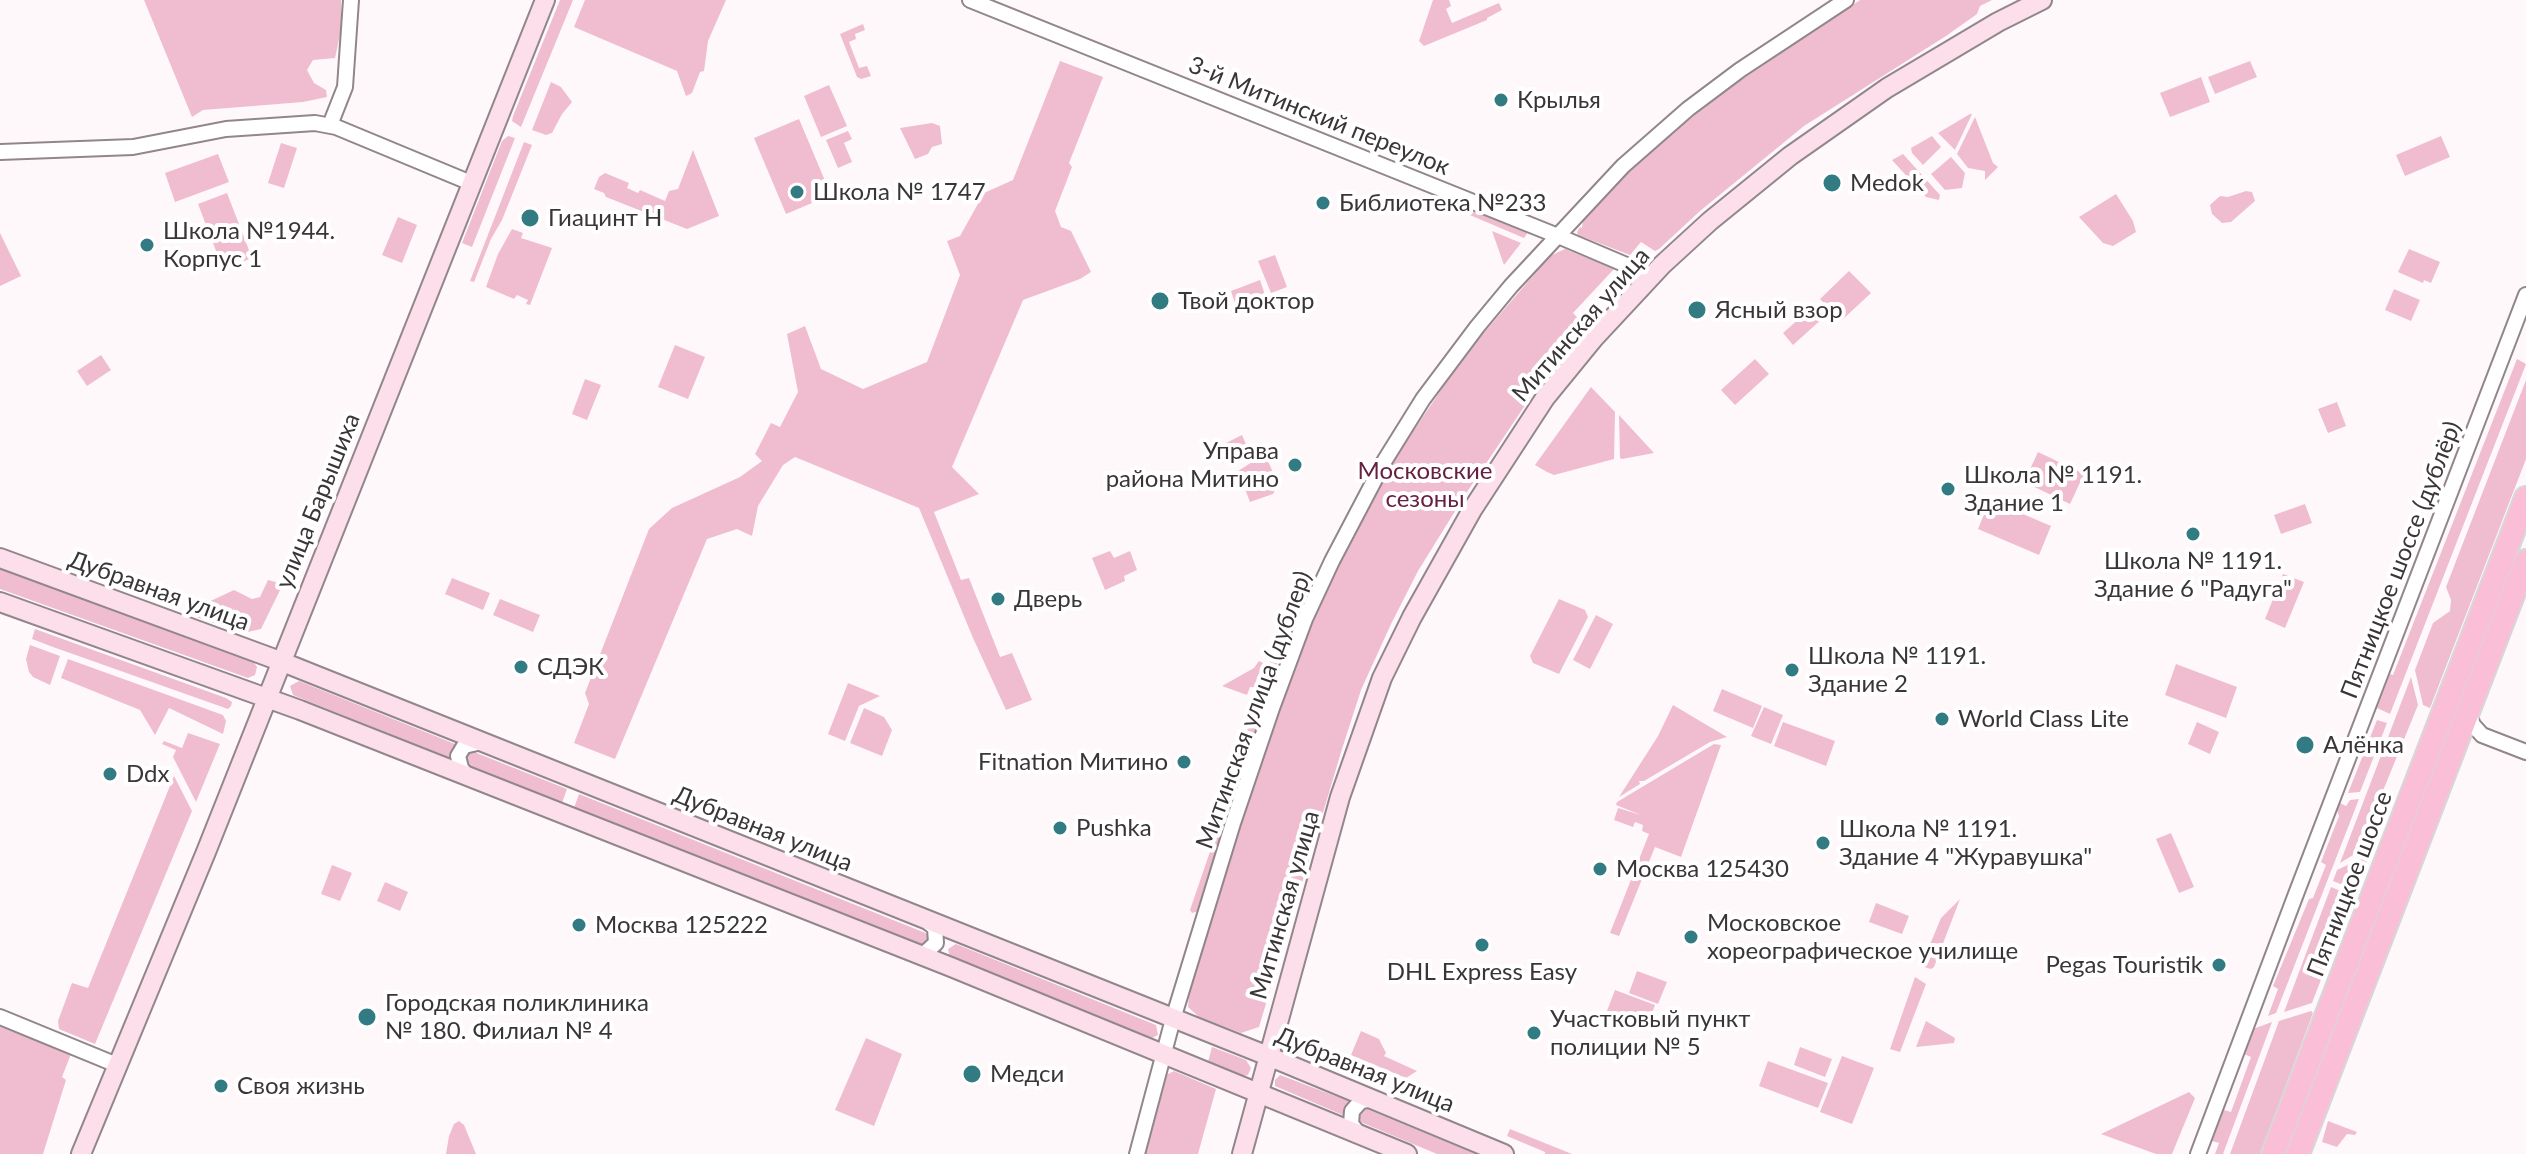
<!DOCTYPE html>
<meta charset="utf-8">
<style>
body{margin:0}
canvas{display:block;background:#fff8fa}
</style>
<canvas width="2526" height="1154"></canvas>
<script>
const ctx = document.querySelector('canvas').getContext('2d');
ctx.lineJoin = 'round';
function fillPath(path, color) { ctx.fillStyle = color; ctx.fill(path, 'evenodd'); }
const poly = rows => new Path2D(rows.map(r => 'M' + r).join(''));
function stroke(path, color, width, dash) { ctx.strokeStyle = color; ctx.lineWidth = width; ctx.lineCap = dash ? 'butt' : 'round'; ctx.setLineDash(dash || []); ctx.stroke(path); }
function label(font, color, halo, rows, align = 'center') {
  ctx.font = font + ' Lato,sans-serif'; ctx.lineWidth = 8; ctx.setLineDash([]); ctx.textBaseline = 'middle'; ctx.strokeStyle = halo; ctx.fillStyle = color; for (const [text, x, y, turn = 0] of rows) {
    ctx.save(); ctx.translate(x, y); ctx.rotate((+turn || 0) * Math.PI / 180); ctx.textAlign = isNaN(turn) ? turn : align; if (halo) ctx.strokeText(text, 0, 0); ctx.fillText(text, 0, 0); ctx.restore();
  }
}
fillPath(poly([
 [144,0,341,0,341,30,335,58,313,60,307,70,314,83,326,90,327,97,303,102,203,110,192,117],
 [560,0,573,0,521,127,512,121,513,116],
 [585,0,726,0,708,41,704,71,700,72,692,93,686,96,677,71,574,27],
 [1433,0,1449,0,1451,6,1446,9,1452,23,1499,3,1502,10,1487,18,1487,20,1424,46,1419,41],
 [1860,0,1992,0,1980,6,1977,14,1946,36,1804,126,1700,211,1659,249,1655,251,1641,242,1630,255,1578,235,1577,232,1580,227,1582,228,1583,220,1629,170,1659,143,1734,85],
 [863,24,865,30,855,34,856,39,849,42,859,68,867,66,871,76,861,79,857,77,840,34],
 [1060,61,1103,77,1069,163,1072,167,1055,211,1061,227,1071,231,1091,272,1080,279,1023,300,952,467,979,494,934,512,961,580,969,578,1000,657,1012,653,1032,700,1006,710,973,638,919,508,795,457,783,465,758,506,752,536,737,529,707,539,615,759,574,743,589,704,585,693,649,529,672,508,740,477,762,461,755,454,771,423,780,427,798,392,787,334,805,326,821,369,863,389,927,362,960,275,947,241,960,236,984,193,1013,180],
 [2250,61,2257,77,2215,94,2208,77],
 [2201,77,2210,102,2170,117,2160,93],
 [551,82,561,87,572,102,562,114,552,133,546,135,532,130],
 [829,85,847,126,821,137,804,96],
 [1970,114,1972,114,1955,150,1938,133],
 [1975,117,1993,163,1998,167,1985,180,1985,171,1968,168,1957,154],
 [799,119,831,195,786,214,754,138],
 [932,123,940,126,942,144,932,147,928,154,915,159,900,128],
 [848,131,852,139,844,143,852,162,838,168,826,140],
 [508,136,515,138,472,247,462,243,502,141],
 [1932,136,1941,147,1923,165,1912,153,1911,148],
 [2441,136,2450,157,2405,176,2396,155],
 [524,142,532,145,502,220,491,239,474,282,470,281],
 [281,143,297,148,284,188,268,183],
 [693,150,719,216,687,229,606,197,604,193,594,189,599,177,605,173,629,183,627,188,638,193,640,190,665,201,669,191,678,189],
 [218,154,229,182,175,202,165,173],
 [1903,154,1940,195,1939,200,1926,197,1892,160],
 [1951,157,1965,173,1962,188,1945,190,1931,174],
 [2246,191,2252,192,2255,201,2231,222,2222,223,2212,214,2210,205,2220,196,2228,197],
 [227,193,252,258,223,269,198,204],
 [2116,194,2133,221,2136,232,2113,246,2103,243,2079,217],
 [1454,203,1528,232,1524,238,1451,207],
 [398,217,417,225,402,263,382,255],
 [512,229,523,233,521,238,552,248,530,305,526,304,528,300,517,295,514,299,486,287,498,254],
 [1492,231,1521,243,1504,265],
 [0,233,21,276,0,286],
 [1565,249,1614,269,1573,313,1578,318,1557,347,1550,368,1465,495,1418,571,1391,624,1361,690,1342,749,1259,1027,1241,1033,1199,1017,1188,1007,1189,994,1240,826,1309,623,1337,563,1391,464,1464,356,1550,256],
 [2409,249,2440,262,2431,283,2424,280,2423,283,2398,272],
 [1275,255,1287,287,1271,293,1258,261],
 [1849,271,1871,293,1841,321,1820,299],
 [1260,280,1266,298,1237,309,1231,291],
 [2394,289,2420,300,2411,321,2385,310],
 [1810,309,1817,311,1823,318,1793,345,1783,333],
 [675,345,705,357,688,399,658,387],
 [101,355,111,370,87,386,77,371],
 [1755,359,1769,374,1735,405,1721,390],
 [2517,359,2526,364,2390,714,2377,708,2390,674,2393,675],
 [585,379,601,385,587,420,572,414],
 [2526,380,2526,459,2430,708,2423,705,2415,670,2433,623,2450,611,2451,600,2446,587],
 [1591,387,1615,412,1614,459,1554,475,1547,472,1535,465],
 [2337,402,2346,426,2328,433,2318,409],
 [1619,415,1654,453,1622,459,1620,458],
 [1242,435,1249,451,1223,463,1216,448],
 [2038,452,2084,474,2070,504,2024,482],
 [1265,454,1278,484,1273,494,1250,502,1238,471],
 [1990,500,2051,526,2039,555,1978,529],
 [2305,504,2312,523,2281,534,2274,515],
 [1110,551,1114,558,1130,551,1137,570,1124,576,1125,581,1105,590,1092,558],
 [0,568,253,661,257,667,255,675,248,678,0,589],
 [2283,574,2304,582,2285,628,2265,619],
 [452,578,490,593,483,610,445,594],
 [268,580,283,584,261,629,243,633,185,613,234,590,252,599,260,597],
 [500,599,540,615,533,632,493,615],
 [1559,599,1585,610,1588,617,1559,674,1533,663,1530,656],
 [1596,615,1613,624,1590,669,1573,660],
 [1287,626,1291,627,1265,698,1261,699,1258,695,1269,664],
 [35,629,226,698,232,702,231,706,228,709,53,647,32,639],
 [30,645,60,656,50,685,33,677,29,672,26,659],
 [68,659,223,715,226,721,223,734,169,708,155,735,140,710,61,678],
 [1259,661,1263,663,1254,687,1250,687,1247,695,1222,686,1254,668],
 [2176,664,2237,687,2226,718,2165,695],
 [2411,677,2418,705,2358,852,2340,863],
 [299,681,460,746,455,760,293,695,290,686],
 [848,683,880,696,859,706,845,741,828,734],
 [1722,689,1762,706,1753,728,1713,711],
 [1673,705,1727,737,1710,742,1644,781,1639,781,1640,784,1619,797,1658,736],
 [1764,707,1783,715,1771,744,1751,736],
 [864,708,884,717,892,730,882,756,850,743],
 [1254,710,1260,716,1229,815,1219,815],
 [2377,720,2387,723,2360,792,2348,793],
 [1783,722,1835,741,1826,766,1774,746],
 [2197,722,2219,732,2210,754,2188,744],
 [188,733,220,744,196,802,173,757,176,750,162,744,164,741,182,748],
 [1714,744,1721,745,1681,857,1655,847,1619,936,1610,933,1649,834,1642,831,1643,825,1635,822,1633,827,1614,820,1618,808,1641,815,1616,805,1617,802],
 [469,750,567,789,562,803,464,764,463,754],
 [174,776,192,811,95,1044,59,1029,58,1021,72,983,88,988],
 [579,794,928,934,931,941,924,948,574,808],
 [2359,799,2276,1013,2268,1016,2278,989,2273,986,2309,899,2313,898,2326,865,2321,862,2339,816,2337,810,2340,803,2346,806,2350,800],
 [2171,833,2194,887,2179,893,2156,839],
 [1216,834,1221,840,1199,911,1192,913,1190,910],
 [2362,858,2368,859,2356,890,2333,881,2337,870],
 [332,865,352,873,340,901,321,894],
 [385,882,408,892,400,911,377,901],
 [2331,887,2353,896,2312,1003,2284,1012],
 [1960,899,1934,967,1931,969,1921,966,1941,918],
 [1876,903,1909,916,1902,934,1869,922],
 [956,944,1156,1025,1158,1035,1152,1038,950,958,948,949],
 [1637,971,1667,982,1658,1004,1629,993],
 [1915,977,1926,984,1900,1052,1890,1049],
 [1615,990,1655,1005,1645,1031,1605,1016],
 [2311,1011,2313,1013,2260,1154,2230,1154,2279,1021],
 [1926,1021,1955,1038,1954,1043,1916,1047],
 [2272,1022,2223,1154,2215,1154,2219,1143,2212,1141,2224,1110,2231,1112,2251,1057,2244,1054,2253,1029],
 [0,1027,71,1054,62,1077,66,1080,43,1154,0,1154],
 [1361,1031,1379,1039,1386,1053,1384,1056,1417,1071,1406,1078,1351,1055],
 [866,1038,902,1054,874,1126,835,1110],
 [1212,1047,1246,1060,1251,1068,1248,1075,1243,1076,1208,1062],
 [1800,1047,1832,1059,1825,1077,1794,1065],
 [1842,1056,1874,1068,1852,1124,1820,1112],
 [1768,1061,1828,1083,1818,1108,1759,1086],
 [1174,1071,1216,1089,1198,1154,1145,1154,1166,1075],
 [1280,1075,1351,1102,1346,1108,1345,1116,1275,1086,1275,1080],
 [2189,1092,2195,1098,2172,1154,2156,1154,2101,1134],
 [1361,1108,1364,1108,1476,1154,1437,1154,1358,1121,1357,1113],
 [459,1121,464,1125,476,1154,446,1154,449,1136,454,1124],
 [2328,1121,2357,1132,2355,1135,2347,1134,2337,1147,2322,1142],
 [1510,1129,1572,1154,1545,1154,1545,1152,1507,1136]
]), '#efbdcf');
const minor = poly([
 [970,0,1558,236,1631,267,1648,280],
 [330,125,345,87,351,0],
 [0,152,133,147,226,129,315,123,336,127,471,183],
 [2468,712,2473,725,2482,735,2526,752],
 [468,777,461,768,458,756,464,746,482,742],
 [914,953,925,953,936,943,935,928,925,920],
 [0,1017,117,1065],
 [1360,1135,1351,1124,1352,1111,1361,1101,1375,1099],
 [1137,1154,1173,1019,1233,823,1272,708,1305,619,1332,561,1385,460,1423,399,1477,327,1511,286,1623,166,1688,109,1740,70,1846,0],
 [2198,1154,2296,894,2526,295]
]);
const secondary = poly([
 [0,558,280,661,1268,1056,1504,1154],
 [0,602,300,710,951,967,1407,1154],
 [81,1154,206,852,545,0],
 [1242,1154,1340,797,1382,678,1412,617,1472,510,1545,398,1594,338,1662,265,1710,221,1790,156,1887,88,1998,22,2042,0]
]);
const primary = poly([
 [2273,1154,2526,498],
 [2298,1154,2526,561]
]);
stroke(minor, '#91878a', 18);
stroke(secondary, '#91878a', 22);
stroke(primary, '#d8d7d7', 26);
stroke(minor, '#fff', 14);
stroke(secondary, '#fddfeb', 18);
stroke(primary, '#fabfd7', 22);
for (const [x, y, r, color] of [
 [1501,100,8,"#337b83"],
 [1832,183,10,"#337b83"],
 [797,192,8,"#337b83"],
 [1323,203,8,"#337b83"],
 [530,218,10,"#337b83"],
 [147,245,8,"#337b83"],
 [1160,301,10,"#337b83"],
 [1697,310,10,"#337b83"],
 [1295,465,8,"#337b83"],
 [1948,489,8,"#337b83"],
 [2193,534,8,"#337b83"],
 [998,599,8,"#337b83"],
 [521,667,8,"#337b83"],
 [1792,670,8,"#337b83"],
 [1942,719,8,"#337b83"],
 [2305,745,10,"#337b83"],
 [1184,762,8,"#337b83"],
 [110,774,8,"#337b83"],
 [1060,828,8,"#337b83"],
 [1823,843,8,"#337b83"],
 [1600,869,8,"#337b83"],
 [579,925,8,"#337b83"],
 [1691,937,8,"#337b83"],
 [1482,945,8,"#337b83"],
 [2219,965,8,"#337b83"],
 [367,1017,10,"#337b83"],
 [1534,1033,8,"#337b83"],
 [972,1074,10,"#337b83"],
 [221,1086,8,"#337b83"]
]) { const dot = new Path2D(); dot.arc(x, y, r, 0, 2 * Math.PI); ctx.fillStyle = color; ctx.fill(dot); stroke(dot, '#fff', 3); }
label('24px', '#3a3637', '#fff', [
 ["Крылья",1517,100],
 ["Medok",1850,183],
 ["Школа № 1747",813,192],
 ["Библиотека №233",1339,203],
 ["Гиацинт Н",548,218],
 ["Школа №1944.",163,231],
 ["Корпус 1",163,259],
 ["Твой доктор",1178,301],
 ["Ясный взор",1715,310],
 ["Управа",1279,451,"right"],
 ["района Митино",1279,479,"right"],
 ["Школа № 1191.",1964,475],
 ["Здание 1",1964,503],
 ["Школа № 1191.",2193,561,"center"],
 ["Здание 6 \"Радуга\"",2193,589,"center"],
 ["Дверь",1014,599],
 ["Школа № 1191.",1808,656],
 ["Здание 2",1808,684],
 ["СДЭК",537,667],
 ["World Class Lite",1958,719],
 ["Алёнка",2323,745],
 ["Fitnation Митино",1168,762,"right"],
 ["Ddx",126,774],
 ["Pushka",1076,828],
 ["Школа № 1191.",1839,829],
 ["Здание 4 \"Журавушка\"",1839,857],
 ["Москва 125430",1616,869],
 ["Московское",1707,923],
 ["хореографическое училище",1707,951],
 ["Москва 125222",595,925],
 ["Pegas Touristik",2203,965,"right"],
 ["DHL Express Easy",1482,972,"center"],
 ["Городская поликлиника",385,1003],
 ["№ 180. Филиал № 4",385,1031],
 ["Участковый пункт",1550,1019],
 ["полиции № 5",1550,1047],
 ["Медси",990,1074],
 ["Своя жизнь",237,1086]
], 'left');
label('24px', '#3a3637', '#fff', [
 ["3-й Митинский переулок",1319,116,22],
 ["Митинская улица",1581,325,-49],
 ["улица Барышиха",318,501,-68],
 ["Пятницкое шоссе (дублёр)",2401,560,-69],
 ["Дубравная улица",159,591,20],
 ["Митинская улица (дублер)",1254,710,-70],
 ["Дубравная улица",763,829,22],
 ["Пятницкое шоссе",2350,884,-69],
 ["Митинская улица",1285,905,-74],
 ["Дубравная улица",1365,1070,22]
]);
label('24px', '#672041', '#fff', [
 ["Московские",1425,471],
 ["сезоны",1425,499]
]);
</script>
